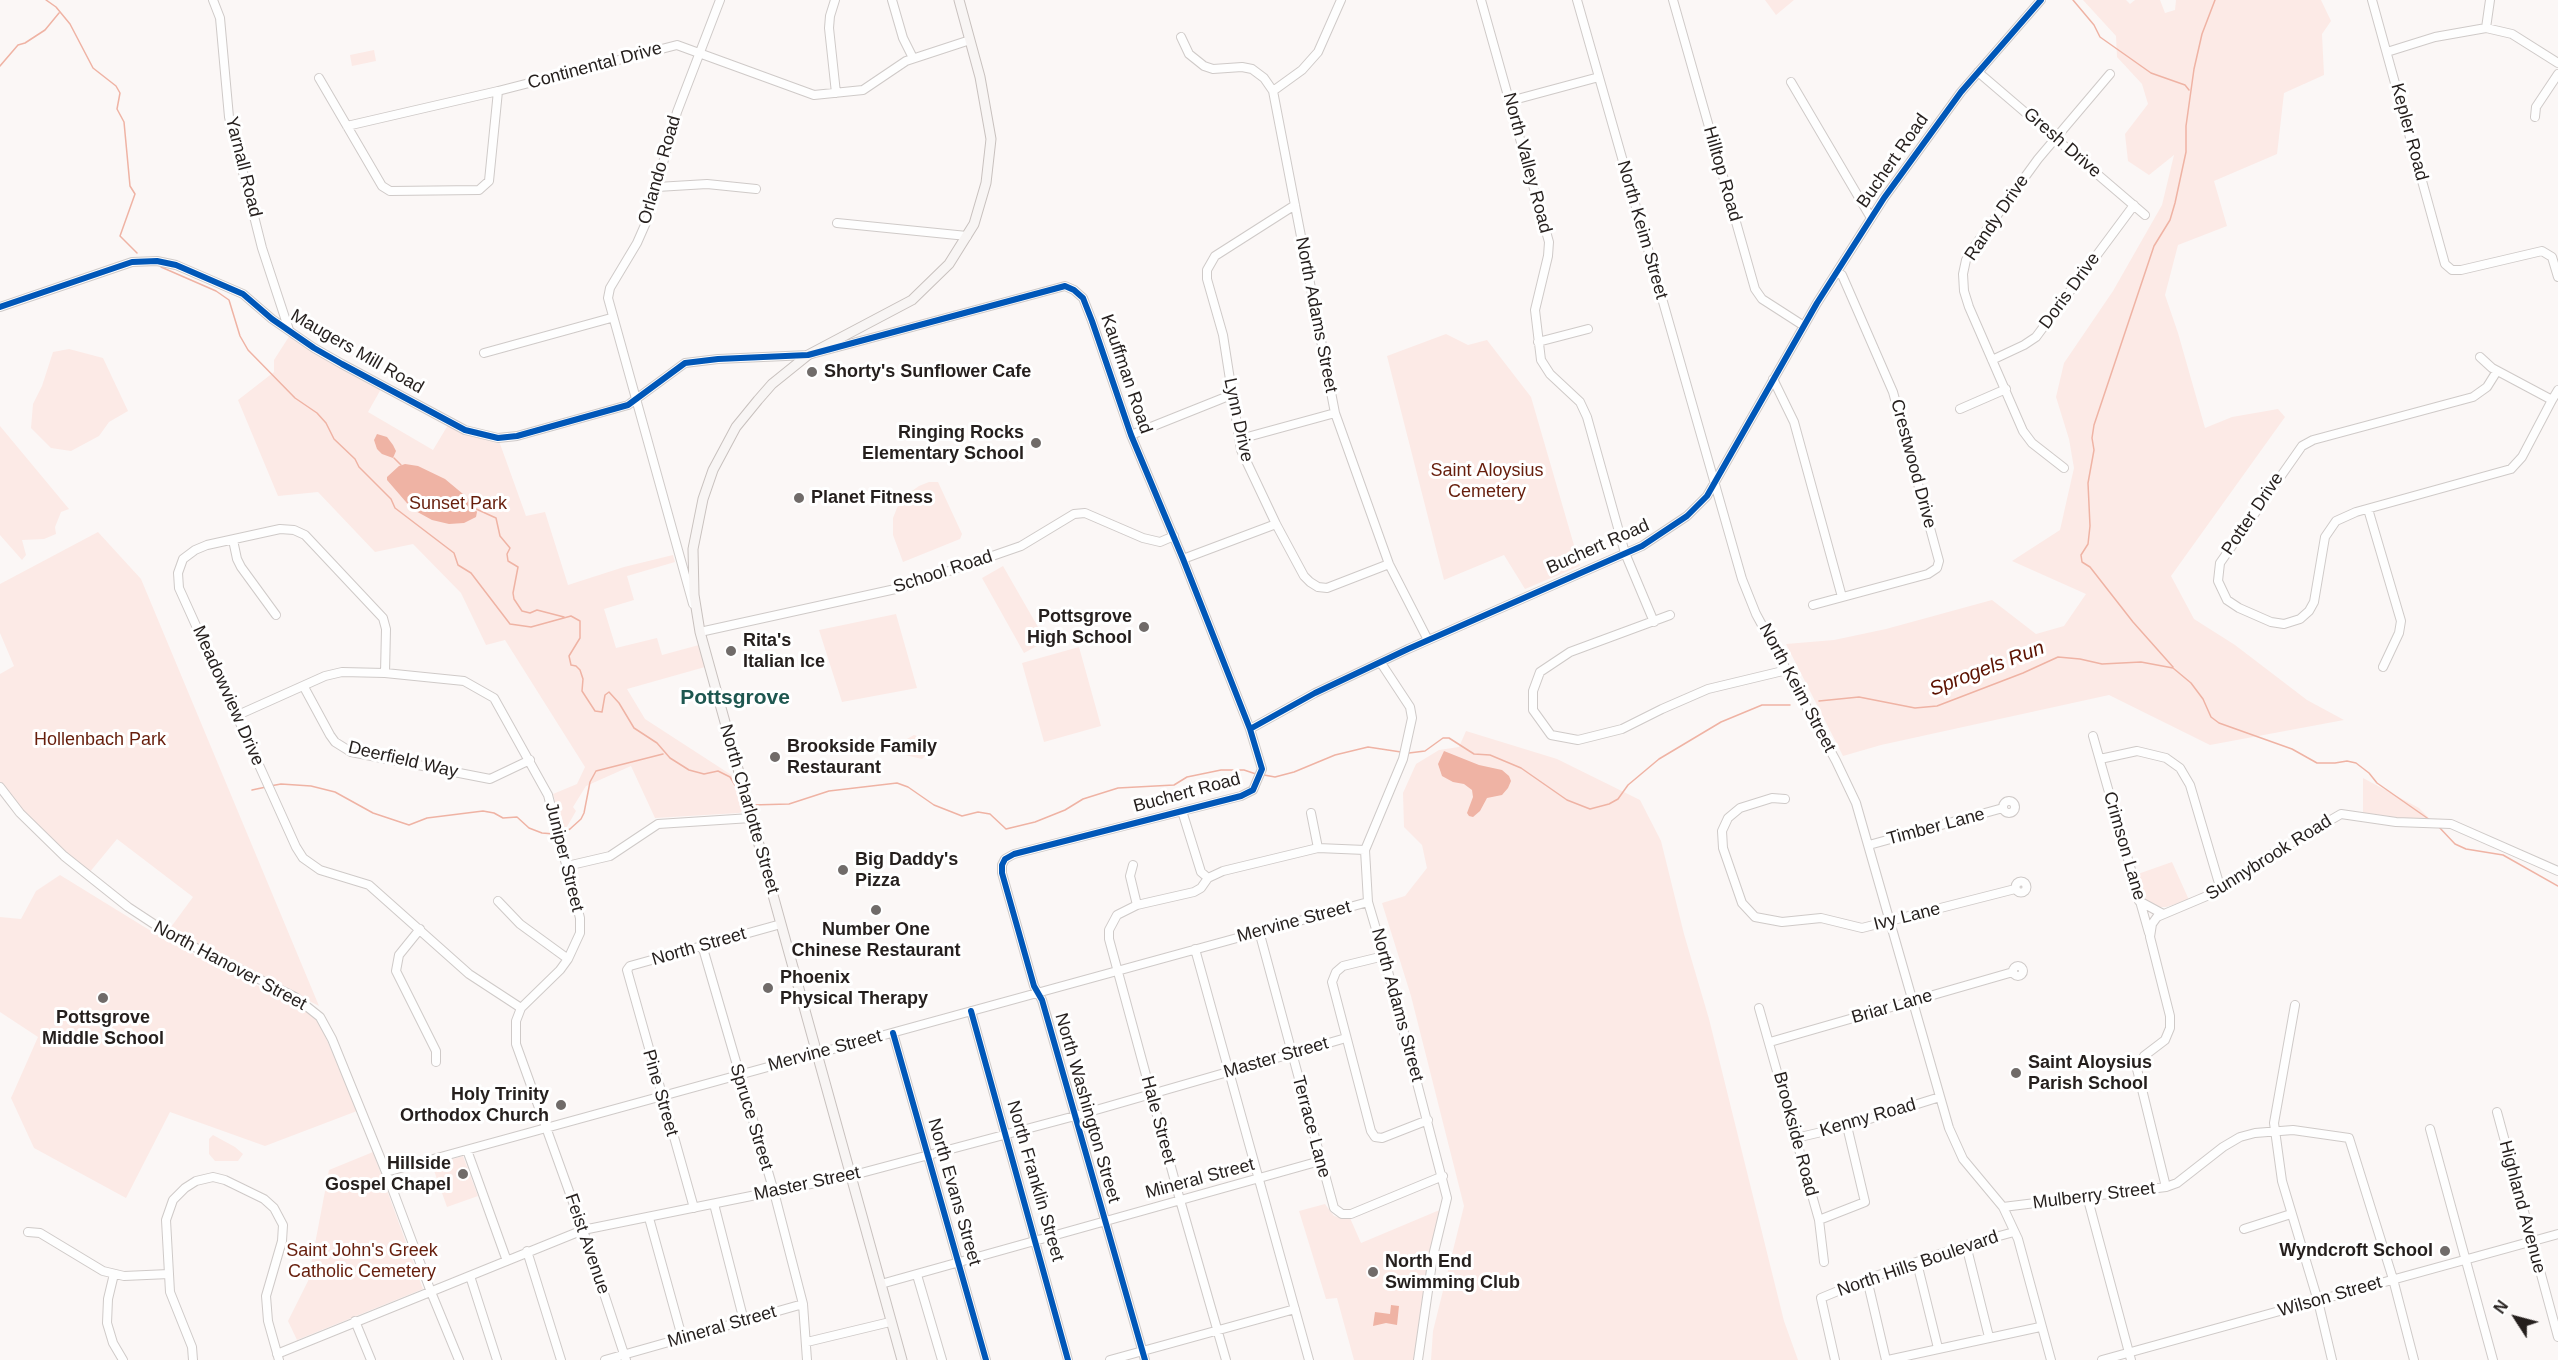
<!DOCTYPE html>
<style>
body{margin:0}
#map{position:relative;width:2558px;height:1360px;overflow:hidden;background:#fbf7f6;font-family:Helvetica,sans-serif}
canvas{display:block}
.north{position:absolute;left:2486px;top:1288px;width:60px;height:60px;-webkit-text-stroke:4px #fff;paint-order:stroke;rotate:306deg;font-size:16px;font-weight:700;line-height:24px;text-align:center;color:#251f1d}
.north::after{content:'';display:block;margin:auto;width:21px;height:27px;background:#251f1d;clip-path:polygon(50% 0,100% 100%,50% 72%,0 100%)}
</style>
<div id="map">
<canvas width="2558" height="1360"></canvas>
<div class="north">N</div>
</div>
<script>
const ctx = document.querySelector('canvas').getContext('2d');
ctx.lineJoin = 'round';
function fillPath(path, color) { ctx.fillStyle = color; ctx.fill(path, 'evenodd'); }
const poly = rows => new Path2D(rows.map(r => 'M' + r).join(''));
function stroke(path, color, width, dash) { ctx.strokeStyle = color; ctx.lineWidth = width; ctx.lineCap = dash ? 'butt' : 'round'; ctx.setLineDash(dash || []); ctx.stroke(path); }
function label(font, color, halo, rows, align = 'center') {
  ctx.font = font + ' Helvetica,sans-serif'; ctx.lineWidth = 6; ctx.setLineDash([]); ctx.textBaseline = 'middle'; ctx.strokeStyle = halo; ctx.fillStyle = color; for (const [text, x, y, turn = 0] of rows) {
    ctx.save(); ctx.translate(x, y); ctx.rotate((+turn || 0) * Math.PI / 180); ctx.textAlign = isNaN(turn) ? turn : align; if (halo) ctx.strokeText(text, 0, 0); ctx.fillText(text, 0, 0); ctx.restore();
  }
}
fillPath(poly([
 [1765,0,1794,0,1776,15],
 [2083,0,2126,0,2130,4,2135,0,2160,0,2165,13,2175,10,2176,0,2321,0,2331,21,2322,34,2324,75,2284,93,2277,154,2214,181,2227,226,2178,245,2165,295,2178,333,2205,428,2232,417,2278,409,2285,417,2171,576,2194,619,2235,645,2307,700,2344,720,2210,745,2109,695,1881,745,1843,756,1786,644,1834,640,1886,629,1992,600,2036,634,2064,626,2086,594,2012,561,2060,530,2074,468,2069,439,2056,397,2064,363,2113,291,2162,205,2174,155,2149,175,2128,161,2125,134,2148,104,2142,84,2117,57,2116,36],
 [374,50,376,61,352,66,350,55],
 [1446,334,1468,345,1487,340,1531,397,1580,566,1525,589,1504,555,1444,580,1387,356],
 [290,335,314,352,381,389,368,412,433,450,448,425,474,437,499,441,526,516,545,512,568,585,624,567,673,555,675,562,627,576,634,600,604,609,616,648,657,638,662,655,699,645,705,667,627,689,645,719,736,778,743,811,739,813,655,818,631,766,586,786,573,807,576,811,564,832,553,794,577,784,585,767,505,640,486,645,461,593,413,544,375,552,318,492,278,496,238,400,274,372,274,360],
 [69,349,103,358,128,411,109,422,99,436,71,451,51,448,31,428,33,404,42,386,53,352],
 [0,426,69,509,61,512,55,527,56,534,44,539,22,540,26,555,22,560,0,535],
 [929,482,938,482,962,534,960,539,903,562,893,535,893,518,897,508,906,495,919,486],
 [98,532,141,579,319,1006,175,932,176,929,171,927,193,897,117,839,89,873,34,823,0,783,0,674,14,666,0,633,0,584],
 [1003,566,1046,641,1024,653,982,578],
 [896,614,917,688,842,702,819,630],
 [1079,647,1101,726,1044,742,1022,663],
 [1466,731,1557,759,1640,800,1661,841,1684,934,1709,1019,1784,1321,1798,1360,1431,1360,1433,1331,1464,1206,1411,996,1382,903,1405,896,1427,868,1422,845,1404,827,1403,793,1416,764,1439,750,1459,747],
 [914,735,923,738,925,756,922,759,905,755,903,752,905,740],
 [2363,778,2419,808,2432,821,2407,821,2363,814],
 [2172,862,2189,900,2166,907,2158,907,2144,899,2135,875],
 [60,875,164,939,296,1005,316,1018,324,1033,357,1111,265,1146,170,1112,126,1198,34,1148,11,1098,38,1037,0,1012,0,917,21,919,36,891],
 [213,1135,235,1147,243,1154,238,1161,215,1161,209,1154,209,1139],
 [373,1152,423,1289,297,1340,288,1321,308,1281,329,1170],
 [463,1156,478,1196,447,1207,432,1165],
 [1325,1204,1334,1216,1344,1219,1350,1218,1361,1243,1442,1209,1432,1247,1414,1360,1354,1360,1337,1298,1326,1299,1299,1211]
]), '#fceae6');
fillPath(poly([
 [377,434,387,437,393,445,396,451,393,458,382,454,377,449,374,440],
 [405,464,418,466,445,479,469,499,477,512,476,517,464,523,449,524,432,520,412,509,387,480,387,477,399,466],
 [1444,751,1479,765,1502,770,1509,776,1511,781,1508,788,1502,795,1487,798,1480,811,1473,817,1469,816,1467,813,1473,797,1472,790,1464,784,1453,782,1442,776,1438,764],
 [1391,1305,1399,1306,1397,1325,1386,1323,1373,1326,1375,1312,1390,1314]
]), '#efb3a4');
stroke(poly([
 [46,0,56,7,70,24,93,68,116,86,120,93,117,109,124,122,130,186,135,194,120,236,137,253],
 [2073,0,2094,25,2100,37,2151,73,2185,85,2189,90],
 [0,66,18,45,25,43,45,30,59,13],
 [161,267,216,291,229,300,240,336,248,350,295,398,317,413,326,423,334,439,355,459,359,467,391,499,395,508,454,553,458,565,471,573,510,624,531,627,571,616,580,621,580,638,569,656,571,665,576,666,580,670,583,679,582,691,595,711,602,712,605,695,609,692,619,703,634,728,657,743,670,758,689,770,704,774,718,771,730,777,738,790,744,804],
 [394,458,401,465],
 [474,508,496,518,500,536,510,548,507,554,508,561,518,567,513,593,514,599,522,611,530,613,537,610,564,617],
 [2173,667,2133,622,2090,567,2082,562,2081,555,2088,544,2090,526,2088,483,2094,450,2092,438,2094,425,2154,246,2170,220,2175,203,2186,152,2186,126,2194,69,2202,34,2215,0],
 [1819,701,1859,697,1915,708,1937,706,2023,673,2058,657,2080,659,2102,664,2141,662,2173,668,2191,683,2203,699,2211,717,2219,723,2292,749,2317,763,2335,763,2347,761,2356,763,2369,773,2377,783,2430,820],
 [1409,753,1425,751,1443,738,1449,738,1474,754,1490,755,1521,768,1567,800,1590,809,1609,804,1618,799,1628,785,1659,759,1721,722,1762,705,1790,705],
 [1264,775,1275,777,1294,772,1335,755,1368,747,1401,752],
 [270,786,281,784,311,786,335,792,373,813,409,825,427,818,483,811,494,813,503,818,517,817,529,828,542,833,554,834],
 [252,790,266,787],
 [751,805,789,804,829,791,897,783,908,787,934,805,962,816,978,812,990,814,1006,829,1035,822,1065,810,1083,799,1118,788,1174,785,1187,777,1221,770,1244,770,1256,774],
 [2438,826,2455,844,2466,849,2503,855,2558,886],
 [562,833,570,829,581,819,584,813,590,782,596,771,663,754]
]), '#efb3a4', 1.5);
const minor = poly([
 [213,0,220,18,229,117,262,248,289,330],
 [835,0,830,16,829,28,836,93],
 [892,0,903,38,913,58],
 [1341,0,1318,52,1302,70,1273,91,1335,413,1389,564,1428,640],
 [1481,0,1549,242,1548,256,1535,310,1541,360,1550,374,1580,402,1587,417,1625,553,1654,622],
 [1577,0,1742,579,1756,614,1836,761,1856,803,1949,1128,1963,1159,2003,1207,2018,1239,2051,1360],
 [1673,0,1755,289,1762,299,1804,326],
 [2372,0,2445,264,2452,270,2461,270,2542,251,2552,257,2558,277],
 [2486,28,2512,34,2558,63],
 [1181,37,1189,54,1204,66,1213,69,1242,67,1252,69,1264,78,1273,91],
 [2387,52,2435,37,2486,28,2490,0],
 [1978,72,2145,215],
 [319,78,382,186,390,191,479,190,489,181,498,91],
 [1791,82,1871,218],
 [1510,101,1599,77],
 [2535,117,2536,107,2558,74],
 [347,126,498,91,677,45,814,95,863,90,906,61,970,40],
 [657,187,707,184,756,189],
 [1295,205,1215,256,1207,270,1207,279,1223,335,1241,450,1276,524,1304,576,1310,582,1318,587,1327,588,1389,564],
 [837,223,967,236],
 [0,307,132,262,157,261,176,265,243,294,272,319,314,348,342,364,465,430,498,438,517,436,628,405,685,363,718,359,808,355,1065,286,1074,290,1083,298,1092,321,1131,435,1183,559,1250,729],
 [1538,342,1588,329],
 [484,353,611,318],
 [2480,357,2492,368,2552,400,2558,390],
 [1992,360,2024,345,2036,337,2134,205],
 [2497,371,2487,387,2473,397,2313,440,2302,446,2220,563,2218,581,2227,600,2239,608,2271,622,2284,624,2300,619,2309,611,2314,602,2325,537,2336,521,2356,512,2511,469,2522,457,2552,400],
 [1773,379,1794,422,1842,597],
 [1960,409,2006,389],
 [1131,435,1231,395],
 [1240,439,1335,413],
 [2064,468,2032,443,2023,431,1969,307,1964,291,1963,274,1966,260,1974,247,2038,159,2110,74],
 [2368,509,2401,621,2399,633,2383,667],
 [233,540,237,559,241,567,276,615],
 [1183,559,1276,524],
 [693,604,608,298,610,288,637,243,648,218,677,112,720,0],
 [1813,605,1928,574,1937,568,1939,561,1893,392,1849,291,1842,275,1837,272],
 [1670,615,1570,652,1540,672,1533,691,1533,710,1551,735,1578,740,1622,729,1662,709,1708,689,1787,670],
 [700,632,900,588,1021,546,1074,514,1085,513,1143,538,1160,542,1174,536],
 [1381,663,1410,707,1412,718,1403,759,1365,850,1368,902,1384,956,1447,1198,1433,1256,1418,1360],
 [385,673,386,629,383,618,305,535,294,530,280,529,207,545,195,550,183,559,178,573,179,588,296,847,303,858,320,870,369,885,469,974,521,1008],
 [304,687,330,735,335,742,351,752,490,779,530,760],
 [238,715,325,676,342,672,385,673,464,681,494,698,548,795,580,918,580,933,568,959,560,970,521,1008,516,1021,516,1044,583,1230,626,1360],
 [2093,736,2149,933],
 [2100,759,2137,751,2166,758,2180,768,2190,785,2221,890],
 [0,787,20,813,64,856,128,907,172,936,295,997,320,1017,332,1039,386,1172,431,1292,459,1360],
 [1785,799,1772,798,1740,808,1728,818,1722,831,1723,848,1742,903,1755,917,1782,922,1821,918,1862,928,2015,889],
 '2003 807a6 6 0 1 1 12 0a6 6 0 1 1-12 0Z',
 [1182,811,1201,872,1208,878],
 [1311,813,1318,848],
 [1869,845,2003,808],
 [1133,865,1130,876,1137,905],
 [567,866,610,856,658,824,751,818],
 '2015.5 887a5.5 5.5 0 1 1 11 0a5.5 5.5 0 1 1-11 0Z',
 [498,901,520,924,568,959],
 [2139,901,2163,914],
 [420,929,399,955,396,971,436,1051,436,1062],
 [1259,931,1334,1208,1342,1214,1351,1214,1443,1176],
 [702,945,774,1192,803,1304,807,1360],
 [1195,949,1309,1360],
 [1384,956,1343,966,1336,972,1332,982,1371,1131,1375,1137,1382,1138,1428,1120],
 '2013 971a5 5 0 1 1 10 0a5 5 0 1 1-10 0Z',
 [2295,1005,2274,1123,2282,1181,2318,1301,2332,1360],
 [1759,1008,1819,1220,1824,1262],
 [971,1011,1068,1360],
 [893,1033,986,1360],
 [1770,1042,2013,972],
 [2497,1112,2558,1337],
 [2430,1129,2493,1360],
 [1796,1138,1847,1126,1940,1097],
 [467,1150,507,1261],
 [386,1172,1368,902],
 [2166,1187,2137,1069,2144,1056,2165,1040,2170,1028,2170,1016,2150,937,2152,924,2157,917,2221,890,2257,863,2341,814,2396,822,2451,824,2558,871],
 [2087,1196,2131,1360],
 [714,1204,744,1321],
 [2003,1207,2166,1187,2177,1183,2223,1147,2240,1137,2255,1133,2293,1130,2349,1138,2393,1279,2414,1360],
 [694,1208,627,970,630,966,781,924],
 [649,1218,682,1337],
 [1819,1220,1865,1202,1847,1126],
 [2244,1229,2291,1214],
 [28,1232,40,1233,103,1271,124,1276,169,1274],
 [1966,1245,1989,1337],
 [527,1251,561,1360],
 [1917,1263,1938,1348],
 [114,1274,108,1299,107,1323,113,1343,123,1360],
 [917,1275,942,1360],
 [470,1276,497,1360],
 [1867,1279,1886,1360],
 [881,1284,1320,1161],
 [355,1321,371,1360],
 [807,1342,890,1322],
 [277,1354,583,1230,850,1176,1075,1116,1346,1038],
 [193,1360,192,1347,170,1292,166,1220,173,1200,185,1188,196,1181,213,1177,225,1180,264,1199,274,1208,283,1225,282,1241,266,1296,268,1321,279,1360],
 [605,1360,803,1304],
 [1110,1360,1295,1309],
 [1145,1360,1042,1000,1034,986,1002,873,1002,865,1005,859,1014,854,1241,796,1253,790,1262,769,1250,729,1315,693,1408,649,1642,546,1687,516,1707,496,1817,303,1884,198,1961,92,2041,0],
 [1226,1360,1180,1200,1109,939,1109,930,1117,915,1137,905,1194,892,1201,888,1208,878,1223,871,1318,848,1365,850],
 [1835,1360,1821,1298,1867,1279,1966,1245,2014,1232],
 [1888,1360,2040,1327],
 [2102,1360,2558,1234]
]);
const major = poly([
 [902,1360,700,632,694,595,693,549,703,499,713,470,736,427,758,400,772,384,808,355,912,300,949,264,974,224,986,183,991,139,980,77,959,0]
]);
stroke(minor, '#cfcac8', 10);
stroke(major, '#c8c1be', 11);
stroke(minor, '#fefefe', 8);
stroke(major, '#f8f5f4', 9);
stroke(poly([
 [0,307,132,262,157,261,176,265,243,294,272,319,314,348,342,364,465,430,498,438,517,436,628,405,685,363,718,359,808,355,1065,286,1074,290,1083,298,1092,321,1131,435,1183,559,1250,729],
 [971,1011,1068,1360],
 [893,1033,986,1360],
 [1145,1360,1042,1000,1034,986,1002,873,1002,865,1005,859,1014,854,1241,796,1253,790,1262,769,1250,729,1315,693,1408,649,1642,546,1687,516,1707,496,1817,303,1884,198,1961,92,2041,0]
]), '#0057b8', 6);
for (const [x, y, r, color] of [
 [812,372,6,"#706b69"],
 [1036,443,6,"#706b69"],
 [799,498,6,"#706b69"],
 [1144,627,6,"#706b69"],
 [731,651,6,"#706b69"],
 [775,757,6,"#706b69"],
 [843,870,6,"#706b69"],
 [876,910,6,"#706b69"],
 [768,988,6,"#706b69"],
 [103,998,6,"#706b69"],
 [2016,1073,6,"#706b69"],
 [561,1105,6,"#706b69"],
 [463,1174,6,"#706b69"],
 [2445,1251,6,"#706b69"],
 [1373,1272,6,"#706b69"]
]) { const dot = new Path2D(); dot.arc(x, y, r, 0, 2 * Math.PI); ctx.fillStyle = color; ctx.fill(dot); stroke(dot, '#fff', 2); }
label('18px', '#251f1d', '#fff', [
 ["Continental Drive",595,66,-15],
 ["Kepler Road",2409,132,75],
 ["Gresh Drive",2062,143,41],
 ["Buchert Road",1893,161,-55],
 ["North Valley Road",1527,163,75],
 ["Yarnall Road",243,167,76],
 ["Orlando Road",660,170,-74],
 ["Hilltop Road",1722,174,74],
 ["Randy Drive",1997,218,-56],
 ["North Keim Street",1642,230,74],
 ["Doris Drive",2070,291,-54],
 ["North Adams Street",1316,315,79],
 ["Maugers Mill Road",357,352,30],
 ["Kauffman Road",1126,374,71],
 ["Lynn Drive",1238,420,78],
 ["Crestwood Drive",1913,464,75],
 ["Potter Drive",2253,514,-56],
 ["Buchert Road",1598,547,-24],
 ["School Road",943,572,-18],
 ["North Keim Street",1797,688,62],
 ["Meadowview Drive",228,696,66],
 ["Deerfield Way",403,760,13],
 ["Buchert Road",1187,793,-15],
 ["North Charlotte Street",749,809,74],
 ["Timber Lane",1936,827,-15],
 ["Crimson Lane",2124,846,74],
 ["Juniper Street",564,857,76],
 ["Sunnybrook Road",2269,858,-32],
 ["Ivy Lane",1907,917,-14],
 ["Mervine Street",1294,922,-15],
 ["North Street",699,947,-16],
 ["North Hanover Street",230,966,28],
 ["North Adams Street",1397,1005,75],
 ["Briar Lane",1892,1007,-16],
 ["Mervine Street",825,1051,-15],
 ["Master Street",1276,1058,-16],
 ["Pine Street",660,1093,74],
 ["North Washington Street",1087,1108,74],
 ["Spruce Street",751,1117,73],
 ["Kenny Road",1868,1118,-16],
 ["Hale Street",1158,1120,75],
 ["Terrace Lane",1311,1127,75],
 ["Brookside Road",1795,1134,75],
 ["Mineral Street",1200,1179,-15],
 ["North Franklin Street",1035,1181,74],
 ["Master Street",807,1184,-12],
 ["North Evans Street",954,1192,74],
 ["Mulberry Street",2094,1196,-7],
 ["Highland Avenue",2522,1207,75],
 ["Feist Avenue",587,1244,71],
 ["North Hills Boulevard",1918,1264,-19],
 ["Wilson Street",2330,1297,-16],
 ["Mineral Street",722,1327,-16]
]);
label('bold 18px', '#251f1d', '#fff', [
 ["Shorty's Sunflower Cafe",824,372],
 ["Ringing Rocks",1024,433,"right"],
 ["Elementary School",1024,454,"right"],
 ["Planet Fitness",811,498],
 ["Pottsgrove",1132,617,"right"],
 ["High School",1132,638,"right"],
 ["Rita's",743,641],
 ["Italian Ice",743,662],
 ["Brookside Family",787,747],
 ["Restaurant",787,768],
 ["Big Daddy's",855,860],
 ["Pizza",855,881],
 ["Number One",876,930,"center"],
 ["Chinese Restaurant",876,951,"center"],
 ["Phoenix",780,978],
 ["Physical Therapy",780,999],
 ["Pottsgrove",103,1018,"center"],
 ["Middle School",103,1039,"center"],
 ["Saint Aloysius",2028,1063],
 ["Parish School",2028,1084],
 ["Holy Trinity",549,1095,"right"],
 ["Orthodox Church",549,1116,"right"],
 ["Hillside",451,1164,"right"],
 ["Gospel Chapel",451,1185,"right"],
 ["Wyndcroft School",2433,1251,"right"],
 ["North End",1385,1262],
 ["Swimming Club",1385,1283]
], 'left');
label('18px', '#671e0c', '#fff', [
 ["Saint Aloysius",1487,471],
 ["Cemetery",1487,492],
 ["Sunset Park",458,504],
 ["Hollenbach Park",100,740],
 ["Saint John's Greek",362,1251],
 ["Catholic Cemetery",362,1272]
]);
label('italic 20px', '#5c1201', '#fff', [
 ["Sprogels Run",1987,669,-21]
]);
label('bold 21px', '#1e5750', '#fff', [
 ["Pottsgrove",735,698]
]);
</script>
